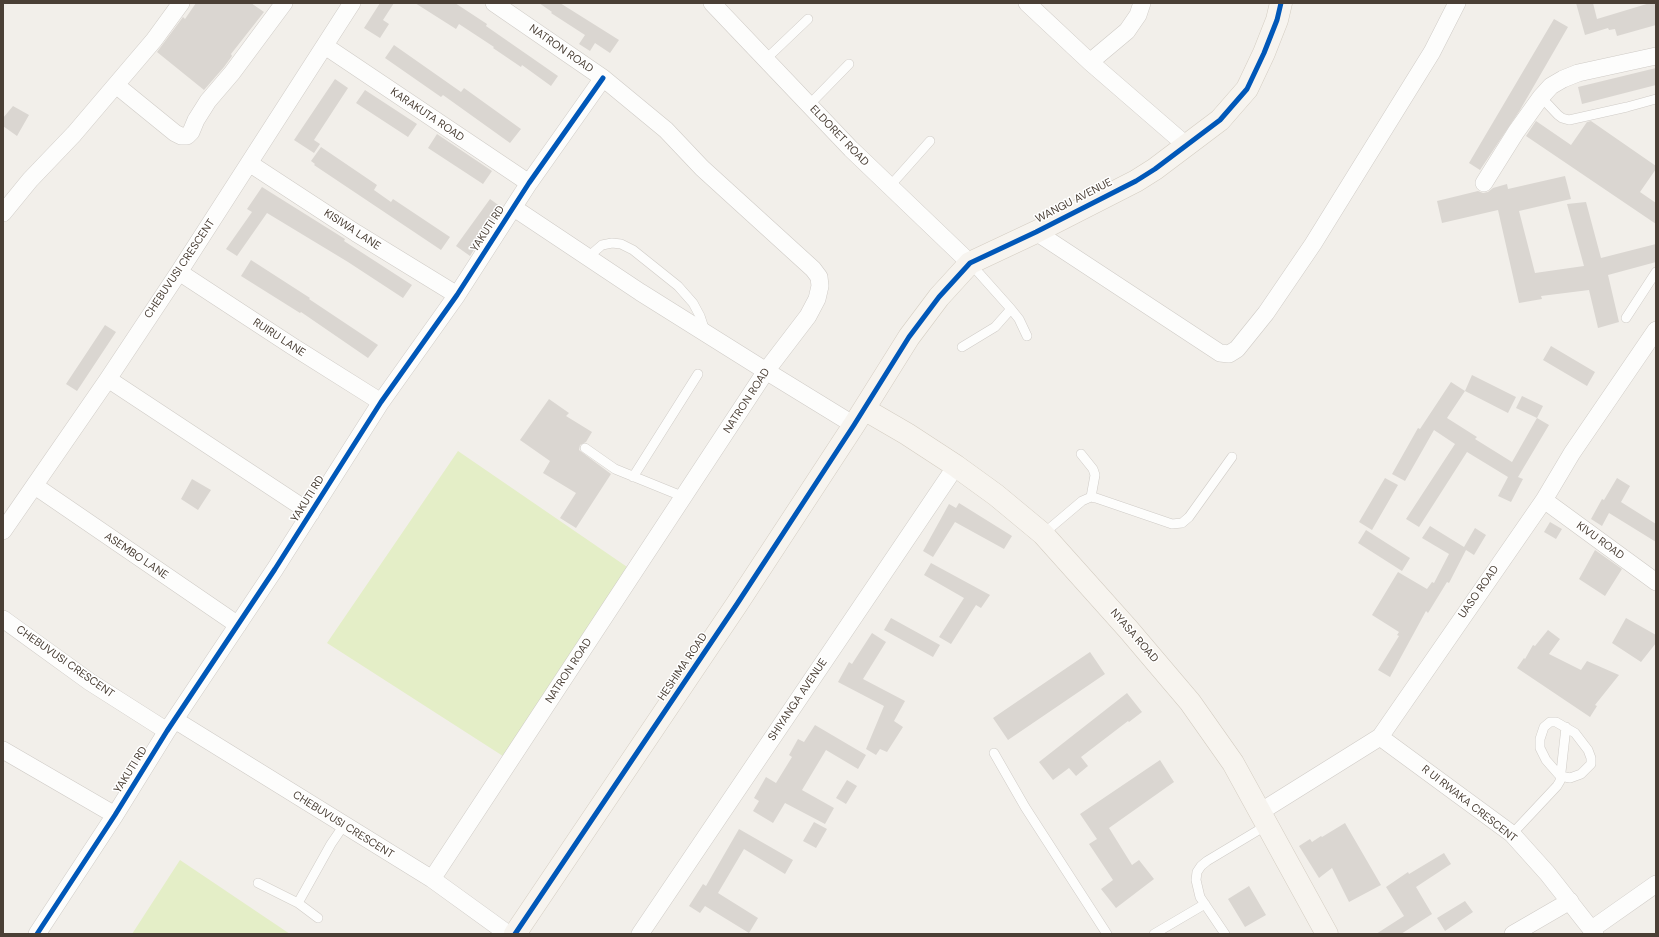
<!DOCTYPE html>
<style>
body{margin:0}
#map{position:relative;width:1659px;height:937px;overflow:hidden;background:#f2efea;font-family:"DM Sans",sans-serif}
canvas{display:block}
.frame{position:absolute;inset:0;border:4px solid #4a3f35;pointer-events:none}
</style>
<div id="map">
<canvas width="1659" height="937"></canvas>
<div class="frame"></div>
</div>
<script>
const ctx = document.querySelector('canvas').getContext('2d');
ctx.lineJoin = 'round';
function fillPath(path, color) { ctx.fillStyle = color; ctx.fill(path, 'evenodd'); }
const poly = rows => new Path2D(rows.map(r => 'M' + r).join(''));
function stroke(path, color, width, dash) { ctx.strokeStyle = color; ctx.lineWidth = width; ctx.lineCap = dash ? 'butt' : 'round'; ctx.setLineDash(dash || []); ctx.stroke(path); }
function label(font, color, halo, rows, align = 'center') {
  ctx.font = font + ' "DM Sans",sans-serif'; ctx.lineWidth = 3; ctx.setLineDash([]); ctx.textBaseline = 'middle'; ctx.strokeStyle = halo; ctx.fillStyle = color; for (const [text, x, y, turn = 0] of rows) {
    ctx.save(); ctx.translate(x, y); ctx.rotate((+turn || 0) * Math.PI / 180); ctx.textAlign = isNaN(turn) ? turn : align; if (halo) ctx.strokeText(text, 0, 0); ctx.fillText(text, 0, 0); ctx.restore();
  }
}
fillPath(poly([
 [458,451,633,571,506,758,327,643],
 [180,860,290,934,132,934]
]), '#e4eec7');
fillPath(poly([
 [196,3,251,3,264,12,231,54,232,56,224,67,204,90,157,52,183,17,185,19],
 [380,3,394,3,383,20,389,24,380,38,364,28],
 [415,3,455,3,487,24,486,26,558,76,551,86,522,65,521,67,493,48,494,47,459,24,456,29],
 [539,3,560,3,619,40,610,53,595,43,590,51,579,44,585,35,551,13,552,12],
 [1576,3,1593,3,1597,19,1650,3,1656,3,1656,25,1617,36,1615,29,1609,30,1608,28,1585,35],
 [1554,19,1568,27,1520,110,1480,170,1469,163],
 [394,45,461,92,464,88,521,129,510,143,443,95,441,97,385,58],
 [1656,68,1656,85,1582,104,1578,87],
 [335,79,348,88,314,140,320,144,314,153,294,140],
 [365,90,417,124,408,137,356,103],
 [13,106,29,115,17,136,3,126,3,118],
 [1536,121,1571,145,1587,122,1591,121,1656,166,1656,169,1640,192,1656,203,1656,224,1526,136],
 [437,134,492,171,483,184,428,148],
 [321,147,377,185,374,190,391,202,393,199,450,237,441,250,314,165,315,164,311,161],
 [1565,176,1571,199,1519,211,1535,273,1584,266,1567,204,1586,202,1601,258,1656,244,1656,262,1608,275,1619,322,1598,328,1589,290,1541,296,1542,299,1519,303,1498,210,1442,223,1437,201,1478,191,1483,193,1488,192,1493,188,1507,184,1508,189],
 [262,187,345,239,344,241,412,285,403,298,348,262,267,213,237,256,226,249,252,212,247,209],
 [490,199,501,207,470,256,456,246],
 [251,260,310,298,309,299,378,345,368,358,301,312,300,313,241,276],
 [105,325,116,332,77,391,66,384],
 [1551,346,1595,372,1587,386,1543,360],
 [1472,375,1516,397,1508,413,1465,391],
 [1451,382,1465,391,1447,418,1477,437,1475,439,1512,462,1537,418,1549,425,1518,477,1523,479,1511,502,1498,496,1508,477,1467,452,1419,527,1406,519,1455,444,1434,430,1405,481,1392,474,1418,428,1420,429],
 [1522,396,1543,406,1537,418,1516,408],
 [549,399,569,413,566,416,592,432,586,442,580,445,579,450,611,474,576,528,560,518,576,493,543,473,550,461,520,440],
 [1385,478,1398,485,1372,530,1359,522],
 [1617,478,1630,486,1621,502,1656,524,1656,542,1609,513,1602,526,1591,519,1602,499,1604,500],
 [192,479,211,490,198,510,181,499],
 [959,503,1012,536,1004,549,955,522,933,557,923,551,949,504,956,508],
 [1550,522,1562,529,1556,539,1544,532],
 [1430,526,1464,547,1475,528,1486,535,1474,555,1466,550,1449,583,1447,582,1428,613,1426,611,1390,677,1378,670,1399,636,1397,635,1399,632,1372,615,1398,572,1427,589,1432,582,1434,583,1449,554,1422,538],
 [1366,530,1410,558,1402,571,1358,543],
 [1595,550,1622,569,1605,596,1579,579],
 [931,563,990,595,981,608,976,605,951,644,939,637,964,598,924,575],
 [891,618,940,645,933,657,884,630],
 [1626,618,1656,635,1656,643,1641,662,1612,643],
 [1548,630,1560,639,1549,654,1581,670,1587,661,1619,675,1595,705,1597,706,1590,717,1517,668,1524,658,1525,659,1533,645,1535,646],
 [872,633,886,642,863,679,905,701,894,721,903,727,887,752,880,749,876,755,866,749,884,706,838,682,849,662,852,664],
 [1090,652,1105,674,1008,740,993,718],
 [1127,693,1142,712,1129,722,1128,721,1081,757,1088,766,1076,776,1069,768,1053,780,1039,762],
 [815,725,866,755,858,769,826,750,802,790,834,808,825,824,785,803,773,823,753,811,759,801,754,798,766,777,776,783,792,757,789,755,798,739,804,742],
 [1160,760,1174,782,1109,828,1132,865,1139,860,1154,879,1116,908,1101,889,1113,880,1089,844,1097,839,1080,814],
 [847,780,857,786,846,804,836,798],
 [814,822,827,829,816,848,803,841],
 [1345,823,1381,885,1349,902,1332,868,1319,878,1299,846,1310,839,1312,842,1321,836,1322,837],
 [739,829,793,860,785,874,744,849,718,893,758,918,749,933,705,906,700,913,689,906,703,884,706,886],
 [1444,853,1451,864,1416,887,1432,914,1401,934,1376,934,1404,916,1386,887,1408,872,1409,874],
 [1249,886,1266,915,1245,927,1228,899],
 [1465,901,1473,912,1445,931,1437,918]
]), '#dad6d1');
const lane = poly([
 [766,59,808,19],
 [1541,97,1558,115,1562,118,1569,120,1627,107,1656,99],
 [809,105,849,64],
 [890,186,930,141],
 [588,257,602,245,612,243,621,244,633,250,678,286,693,303,700,316,705,331],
 [970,263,1011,309,1019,319,1027,336],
 [1626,318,1656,272],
 [962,347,995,327,1011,309],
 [585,448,615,469,684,497],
 [1081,454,1093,469,1095,475,1091,497],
 [633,477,698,374],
 [1043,534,1082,501,1091,497,1096,498,1172,524,1182,523,1189,517,1232,457],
 [1550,722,1556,722,1575,733,1588,750,1591,758,1591,764,1581,774,1570,778,1560,776,1546,760,1540,748,1540,739,1544,727,1550,722],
 [994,753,1025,807,1107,934],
 [1512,834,1557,786,1560,781,1566,727],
 [258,883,298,903,318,918],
 [298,903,331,844,344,825],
 [1154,934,1205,904],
 [1225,934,1200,897,1196,880,1197,872,1201,866,1207,861,1267,825]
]);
const street = poly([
 [712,3,851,149,970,263],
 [1027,3,1090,62,1187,146],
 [325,46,529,183],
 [1090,62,1127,31,1138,15,1142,3],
 [116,85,175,133,181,136,187,136,191,132,196,120,208,101,232,73,284,3],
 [249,163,356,233,457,295],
 [1484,183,1516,132,1541,97,1551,86,1563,79,1578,73,1656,56],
 [514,208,640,292,766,371,854,425],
 [3,213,30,180,74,134,154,40,181,3],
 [1036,232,1220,353,1229,354,1237,349,1266,313,1313,244,1432,52,1457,3],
 [179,272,292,346,381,402],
 [108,379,311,513],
 [35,486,238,625],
 [1544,500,1656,582],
 [3,531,108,379,179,272,352,3],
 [3,619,90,682,167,731],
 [175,720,432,879,508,934],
 [1380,737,1512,834,1547,873,1595,934],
 [3,750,115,815],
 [1260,812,1380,737,1544,500,1572,453,1656,330],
 [432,879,766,371,808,316,817,299,820,286,819,277,813,269,702,168,666,130,603,78,494,3],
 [1592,929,1656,884],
 [37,934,115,815,167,731,275,569,381,402,457,295,529,183,603,78],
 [640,934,956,466],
 [1513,934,1570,901]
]);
const secondary = poly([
 [864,409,907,434,956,466,996,495,1043,534,1128,629,1190,702,1233,763,1327,934],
 [515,934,737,604,854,425,909,337,939,297,970,263,1036,232,1136,181,1155,169,1220,120,1247,89,1264,53,1277,20,1281,3]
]);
stroke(lane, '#cfcbc6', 10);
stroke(street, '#cfcbc6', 18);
stroke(secondary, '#d4cdc2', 23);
stroke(lane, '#fdfdfc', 9);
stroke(street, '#fdfdfc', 17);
stroke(secondary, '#f7f4ef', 22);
stroke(poly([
 [37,934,115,815,167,731,275,569,381,402,457,295,529,183,603,78],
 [515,934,737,604,854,425,909,337,939,297,970,263,1036,232,1136,181,1155,169,1220,120,1247,89,1264,53,1277,20,1281,3]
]), '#0057b8', 5);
label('11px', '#4a3f35', '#fff', [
 ["NATRON ROAD",561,49,35],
 ["KARAKUTA ROAD",427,115,34],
 ["ELDORET ROAD",839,136,46],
 ["WANGU AVENUE",1074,201,-27],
 ["YAKUTI RD",488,229,-57],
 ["KISIWA LANE",352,230,33],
 ["CHEBUVUSI CRESCENT",180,269,-56],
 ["RUIRU LANE",279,338,33],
 ["NATRON ROAD",747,401,-57],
 ["YAKUTI RD",308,499,-58],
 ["KIVU ROAD",1600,541,36],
 ["ASEMBO LANE",136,556,34],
 ["UASO ROAD",1479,592,-55],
 ["NYASA ROAD",1134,636,49],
 ["CHEBUVUSI CRESCENT",65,662,35],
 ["HESHIMA ROAD",683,667,-56],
 ["NATRON ROAD",569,671,-57],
 ["SHIYANGA AVENUE",798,700,-56],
 ["YAKUTI RD",131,770,-58],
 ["R UI RWAKA CRESCENT",1469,804,38],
 ["CHEBUVUSI CRESCENT",343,825,32]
]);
</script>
